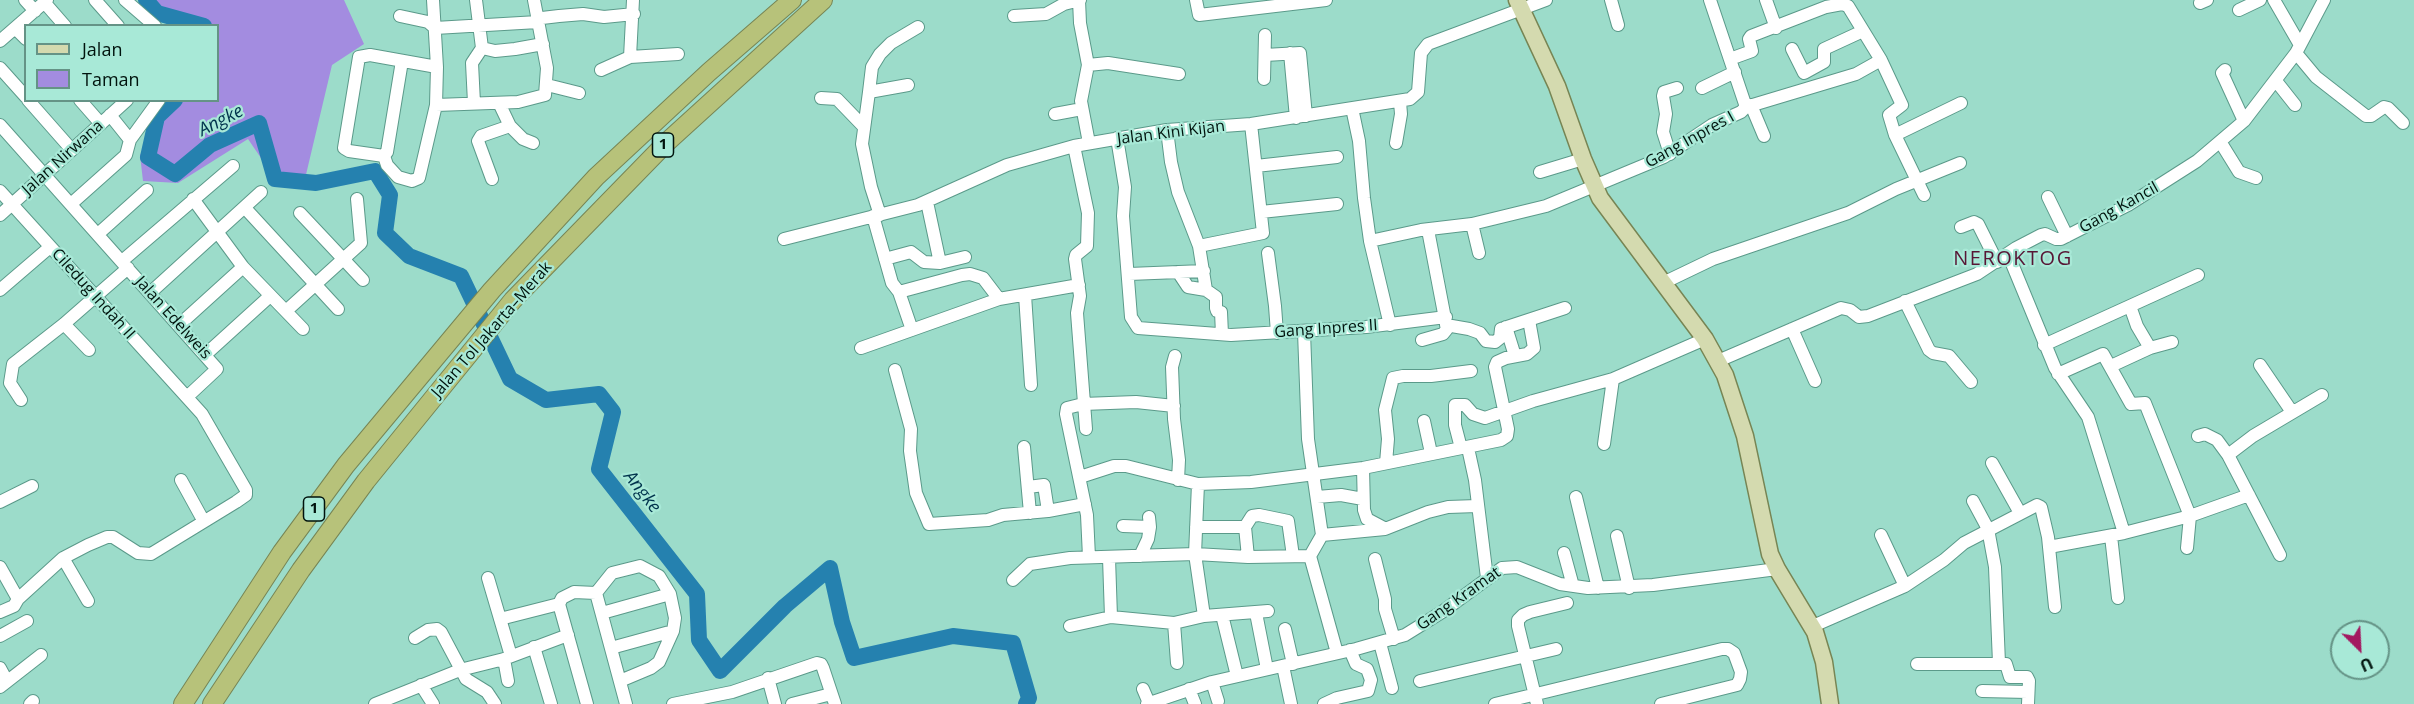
<!DOCTYPE html>
<meta charset="utf-8">
<style>
body{margin:0}
#map{position:relative;width:2414px;height:704px;overflow:hidden;background:#9cdcca;font-family:"Open Sans",sans-serif}
canvas{display:block}
.legend{position:absolute;left:24px;top:24px;width:195px;height:78px;box-sizing:border-box;background:#a8e9d7;border:2px solid #659386;margin:0;padding:8px 10px;list-style:none;font-size:18px;color:#00130d}
.legend li{display:flex;align-items:center;gap:12px;height:30px}
.legend b{width:30px;border:2px solid #659386}
.north{position:absolute;left:2330px;top:620px;width:60px;height:60px;box-sizing:border-box;background:#a8e9d7;border:2px solid #659386;border-radius:50%;rotate:156deg;font-size:16px;font-weight:700;line-height:24px;text-align:center;color:#00130d}
.north::after{content:'';display:block;margin:auto;width:21px;height:27px;background:#a31860;clip-path:polygon(50% 0,100% 100%,50% 72%,0 100%)}
</style>
<div id="map">
<canvas width="2414" height="704"></canvas>
<ul class="legend">
<li><b style="height:8px;background:#d4daaf"></b>Jalan</li>
<li><b style="height:16px;background:#a38ce0"></b>Taman</li>
</ul>
<div class="north">U</div>
</div>
<script>
const ctx = document.querySelector('canvas').getContext('2d');
ctx.lineJoin = 'round';
function fillPath(path, color) { ctx.fillStyle = color; ctx.fill(path, 'evenodd'); }
const poly = rows => new Path2D(rows.map(r => 'M' + r).join(''));
function stroke(path, color, width, dash) { ctx.strokeStyle = color; ctx.lineWidth = width; ctx.lineCap = dash ? 'butt' : 'round'; ctx.setLineDash(dash || []); ctx.stroke(path); }
function label(font, color, halo, rows, align = 'center') {
  ctx.font = font + ' "Open Sans",sans-serif'; ctx.lineWidth = 4.5; ctx.setLineDash([]); ctx.textBaseline = 'middle'; ctx.strokeStyle = halo; ctx.fillStyle = color; for (const [text, x, y, turn = 0] of rows) {
    ctx.save(); ctx.translate(x, y); ctx.rotate((+turn || 0) * Math.PI / 180); ctx.textAlign = isNaN(turn) ? turn : align; if (halo) ctx.strokeText(text, 0, 0); ctx.fillText(text, 0, 0); ctx.restore();
  }
}
fillPath(poly([
 [140,0,344,0,364,44,332,65,304,183,278,183,248,139,178,183,143,181,140,155,178,101,218,100,218,26,177,25,142,11]
]), '#a38ce0');
stroke(poly([
 [146,0,157,13,204,26],
 [175,100,157,117,148,157,175,174,210,145,259,123,275,179,316,183,375,171,390,195,385,233,409,256,461,276,510,379,546,400,599,394,613,412,599,469,697,594,699,640,720,671,785,606,830,568,842,622,854,658,953,636,1013,643,1029,698,1026,704]
]), '#2581af', 16);
const minor = poly([
 [25,0,35,11],
 [95,0,118,26],
 [125,0,155,26],
 [1079,0,1080,23,1088,65,1081,101,1089,143],
 [1196,0,1199,15,1326,0],
 [1611,0,1618,25],
 [1710,0,1746,107],
 [1766,0,1776,28],
 [2274,0,2300,45],
 [44,2,65,26],
 [2200,3,2207,0],
 [2239,10,2260,0],
 [400,16,428,22,435,28,538,22],
 [1014,16,1046,14,1064,4,1080,0],
 [538,22,542,18,559,16,583,14,604,17,634,14],
 [15,28,26,39],
 [0,41,47,0],
 [482,48,495,51,515,49,543,44],
 [1792,49,1804,73,1824,62,1824,49,1863,31],
 [1290,53,1296,118],
 [2296,53,2316,77,2366,116,2371,116,2384,107,2388,108,2403,123],
 [1265,55,1300,53,1306,116],
 [630,57,633,0],
 [1730,59,1752,51,1749,39,1751,36,1826,7,1842,4,1848,6,1881,60,1902,105,1889,115,1895,135,1924,195],
 [1088,65,1108,63,1179,74],
 [0,68,26,97],
 [601,70,630,57,678,54],
 [2225,70,2222,73,2244,121],
 [1264,79,1265,35],
 [2276,81,2295,105],
 [547,85,579,93],
 [1702,88,1735,72],
 [869,92,872,67,880,54,891,43,918,27],
 [821,98,837,99,864,127],
 [28,100,72,150],
 [80,100,101,124],
 [474,103,472,63,482,48,476,0],
 [499,103,510,126,523,139,533,143],
 [436,105,518,102,545,95,547,68,534,0],
 [1751,105,1764,136],
 [1352,108,1359,141,1364,198,1370,241,1390,325],
 [1055,114,1082,109],
 [0,125,217,369,187,397],
 [1167,130,1171,162,1178,192,1199,246,1206,290],
 [1895,135,1961,103],
 [1117,138,1125,187,1123,216,1131,317,1138,328,1231,335,1366,327,1446,317],
 [130,140,159,100],
 [1396,143,1401,114,1400,102],
 [2221,143,2239,172,2256,178],
 [1074,146,1088,213,1087,246,1076,255,1075,259,1080,296,1077,313,1086,429],
 [1670,154,1663,132,1666,114,1663,96,1664,92,1677,88],
 [384,156,387,165,398,177,412,181,419,178,436,105,437,67,433,0],
 [384,156,349,151,344,148,359,57,370,55,437,67],
 [384,156,387,152,402,61],
 [1256,166,1337,157],
 [1540,172,1583,159],
 [492,179,478,141,481,136,510,126],
 [0,191,202,414,246,490,246,495,236,502,151,554,138,553,113,537,107,537,88,545,63,558,18,599,14,606,0,612],
 [2048,197,2067,236],
 [193,199,243,267,303,329],
 [927,202,940,263],
 [71,204,126,155,130,140,110,115],
 [245,208,338,309],
 [1261,212,1337,204],
 [300,213,363,280],
 [0,215,127,100],
 [880,215,871,187,862,144,869,92,908,85],
 [873,216,892,283,899,292,912,330],
 [1472,224,1479,253],
 [1961,227,1974,222,1978,224,1997,262],
 [98,234,147,190],
 [784,239,918,205,1007,165,1074,146,1167,130,1251,124,1410,99,1418,92,1421,53,1428,44,1546,0],
 [1370,241,1421,230,1472,224,1546,206,1664,157,1712,125,1741,112,1746,107,1856,74,1881,60],
 [1199,246,1263,233,1251,124],
 [1268,253,1275,306,1277,333],
 [2008,254,2055,368,2088,417,2124,533],
 [885,259,911,252,924,262,940,263,965,257],
 [122,261,233,166],
 [1178,272,1188,287,1206,290,1216,297,1216,308,1217,311,1221,312,1222,334],
 [1129,274,1204,271],
 [1663,283,1713,259,1848,213,1896,189,1960,163],
 [0,290,50,247],
 [899,292,962,275,970,274,983,278,999,299],
 [150,293,261,192],
 [1025,295,1031,385],
 [1905,301,1929,350,1933,353,1949,356,1971,382],
 [2130,306,2137,326,2150,348],
 [286,311,361,243,357,199],
 [64,324,89,350],
 [179,325,243,267],
 [1446,325,1469,329,1480,333,1486,341,1495,342,1500,338,1501,329,1565,308],
 [1506,327,1515,356],
 [1792,329,1815,381],
 [1304,332,1308,439,1322,535,1310,556,1337,653],
 [1422,340,1443,334,1447,329,1428,230],
 [2044,345,2198,275],
 [861,348,999,299,1079,285],
 [205,355,270,296],
 [1175,356,1172,367,1174,419,1179,460,1178,480],
 [1718,361,1841,308,1850,310,1859,317,1868,316,1977,274,2016,248,2041,235,2045,234,2056,239,2061,239,2128,205,2197,161,2244,121,2296,53,2324,0],
 [2260,365,2292,412],
 [2111,366,2150,348,2172,342],
 [895,370,911,429,910,451,916,493,929,524,988,520,1003,515,1048,511,1085,504],
 [2058,374,2103,354,2131,404,2145,403,2190,516,2187,548],
 [21,400,10,383,13,364,64,324,128,268],
 [1424,421,1431,453],
 [2198,436,2205,434,2217,440,2228,455,2280,555],
 [1604,444,1613,379],
 [1024,447,1030,513],
 [1461,448,1455,425,1455,405,1465,405,1473,414,1485,418,1533,401,1613,379,1705,339],
 [1468,448,1475,480,1487,578],
 [2228,455,2253,436,2322,395],
 [1386,463,1388,439,1385,410,1393,378,1403,376,1431,376,1471,371],
 [1992,463,2020,513],
 [1363,468,1364,510,1367,519,1384,528],
 [1080,477,1114,466,1126,466,1198,484,1251,482,1363,468,1501,440,1507,436,1508,429,1495,367,1497,362,1506,358,1527,354,1534,348,1529,320],
 [181,480,203,520],
 [1198,484,1195,554,1204,616],
 [1028,487,1044,485,1048,511],
 [1317,497,1341,495,1363,499],
 [1576,497,1598,588],
 [1973,501,1988,529,1995,567,1999,663],
 [0,502,32,486],
 [1123,526,1150,527],
 [1196,527,1245,527],
 [1322,535,1385,529,1428,512,1448,507,1477,506],
 [1881,535,1905,586],
 [1617,536,1629,588],
 [2111,536,2118,598],
 [2049,547,2124,533,2190,516,2249,495],
 [1564,553,1573,586],
 [1140,556,1148,539,1150,527,1149,517],
 [1089,557,1087,515,1066,414,1067,408,1083,404,1136,402,1174,406],
 [1248,557,1245,527,1252,516,1259,515,1288,521,1293,556],
 [63,558,88,601],
 [1109,558,1111,617],
 [1375,559,1385,599,1385,609,1394,639],
 [0,567,18,599],
 [488,578,511,656],
 [1013,580,1030,564,1070,558,1195,554,1248,557,1310,556],
 [596,593,612,573,640,566,659,576,670,594,675,618,673,631,659,662,651,668,620,681],
 [596,593,626,704],
 [602,613,670,594],
 [1256,613,1267,669],
 [1222,615,1237,676],
 [500,619,559,604],
 [1174,623,1177,663],
 [1070,626,1111,617,1174,623,1204,616,1268,611],
 [1813,626,1905,586,1944,560,1964,543,2037,505,2041,507,2048,537,2055,607],
 [1285,629,1293,664],
 [0,636,27,621],
 [415,638,428,630,437,629,441,632,466,679,487,692,495,704],
 [1380,643,1392,688],
 [534,647,551,704],
 [611,648,673,631],
 [504,659,508,681],
 [1917,664,2006,664,2010,677,2027,677,2029,681,2028,704],
 [1283,666,1291,704],
 [0,668,7,681],
 [768,678,775,704],
 [1420,681,1556,649],
 [1212,682,1218,701],
 [421,685,433,704],
 [0,687,41,655],
 [1143,689,1149,703],
 [1189,689,1195,704],
 [1982,691,2028,692],
 [30,704,33,701],
 [375,704,460,670,504,659,568,635],
 [587,704,559,604,562,598,574,592,596,593],
 [673,704,732,692,817,663,821,664,823,668,835,704],
 [792,704,831,694],
 [1147,704,1212,682,1356,649,1405,635,1442,612,1502,568,1517,567,1560,584,1588,588,1653,585,1777,569],
 [1324,704,1337,698,1368,691,1371,680,1367,669,1356,664,1350,650],
 [1495,704,1722,649,1728,649,1734,653,1741,672,1740,679,1737,685,1661,704],
 [1537,704,1518,626,1518,620,1523,615,1530,612,1567,603]
]);
const major = poly([
 [1517,0,1557,86,1583,159,1600,198,1705,339,1725,375,1745,436,1770,554,1777,569,1815,632,1824,662,1830,704]
]);
const highway = poly([
 [183,704,282,552,346,465,492,290,596,177,709,72,792,0],
 [212,704,301,570,366,481,513,300,667,142,823,0]
]);
stroke(minor, '#5b9a8a', 14);
stroke(major, '#778554', 19);
stroke(highway, '#778554', 20);
stroke(minor, '#fff', 12);
stroke(major, '#d4daaf', 16);
stroke(highway, '#b7c27a', 18);
for (const [x, y, w] of [
 [663,145,21],
 [314,509,21]
]) { const box = new Path2D(); box.roundRect(x - w / 2, y - 12, w, 24, 4.5); ctx.fillStyle = '#a8e9d7'; ctx.fill(box); stroke(box, '#00130d', 1.5); }
label('bold 15px', '#00130d', null, [
 ["1",663,145],
 ["1",314,509]
]);
label('16px', '#00130d', '#a8e9d7', [
 ["Jalan Kini Kijan",1171,133,-7],
 ["Gang Inpres I",1690,140,-29],
 ["Jalan Nirwana",63,158,-42],
 ["Gang Kancil",2119,208,-29],
 ["Ciledug Indah II",93,294,48],
 ["Jalan Edelweis",173,318,48],
 ["Gang Inpres II",1326,329,-4],
 ["Jalan Tol Jakarta–Merak",492,330,-49],
 ["Gang Kramat",1459,599,-35]
]);
label('italic 18px', '#00334c', '#a8e9d7', [
 ["Angke",221,121,-27],
 ["Angke",642,492,52]
]);
ctx.letterSpacing = '1.5px';
label('20px', '#571635', '#a8e9d7', [
 ["NEROKTOG",2013,259]
]);
ctx.letterSpacing = '0px';
</script>
